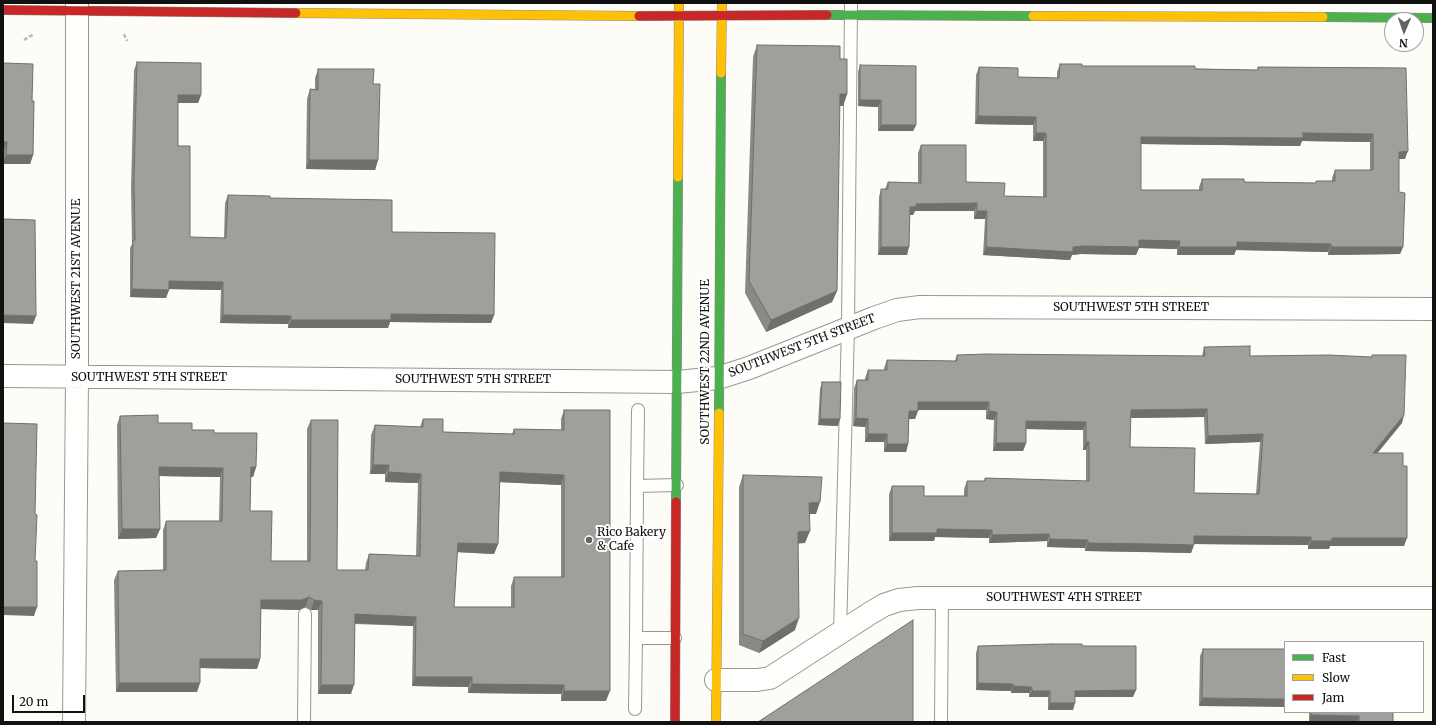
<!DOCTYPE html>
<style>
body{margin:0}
#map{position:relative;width:1436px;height:725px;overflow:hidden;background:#fdfcf7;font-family:Merriweather,serif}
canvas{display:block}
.frame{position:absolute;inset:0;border:4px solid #111;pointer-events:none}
.legend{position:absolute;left:1284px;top:641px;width:140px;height:72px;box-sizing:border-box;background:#fff;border:1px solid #a0a0a0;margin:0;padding:5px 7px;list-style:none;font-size:12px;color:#111}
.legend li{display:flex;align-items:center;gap:8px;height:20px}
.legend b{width:20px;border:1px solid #a0a0a0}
.north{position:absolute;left:1384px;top:12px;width:40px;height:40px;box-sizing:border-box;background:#fff;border:1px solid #a0a0a0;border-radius:50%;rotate:182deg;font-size:11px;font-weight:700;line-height:16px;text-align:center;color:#111}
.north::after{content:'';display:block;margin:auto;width:14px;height:18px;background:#646362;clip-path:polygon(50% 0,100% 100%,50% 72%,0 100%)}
.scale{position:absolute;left:12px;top:695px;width:73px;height:18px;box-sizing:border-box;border:2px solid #111;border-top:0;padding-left:5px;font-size:12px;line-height:14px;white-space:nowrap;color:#111;-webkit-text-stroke:3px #fff;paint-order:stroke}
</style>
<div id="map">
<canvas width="1436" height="725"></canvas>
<div class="frame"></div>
<ul class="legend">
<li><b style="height:5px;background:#4caf50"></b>Fast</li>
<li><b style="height:5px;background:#ffc107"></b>Slow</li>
<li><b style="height:5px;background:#c62828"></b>Jam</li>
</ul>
<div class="north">N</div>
<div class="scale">20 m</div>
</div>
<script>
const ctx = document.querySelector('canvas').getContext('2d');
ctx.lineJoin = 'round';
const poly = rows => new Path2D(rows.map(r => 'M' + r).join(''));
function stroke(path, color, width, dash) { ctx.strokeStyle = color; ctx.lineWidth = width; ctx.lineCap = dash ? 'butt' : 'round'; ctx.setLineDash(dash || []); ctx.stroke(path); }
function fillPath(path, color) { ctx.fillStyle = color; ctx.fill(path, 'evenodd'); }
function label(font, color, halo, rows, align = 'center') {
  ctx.font = font + ' Merriweather,serif'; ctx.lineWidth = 4; ctx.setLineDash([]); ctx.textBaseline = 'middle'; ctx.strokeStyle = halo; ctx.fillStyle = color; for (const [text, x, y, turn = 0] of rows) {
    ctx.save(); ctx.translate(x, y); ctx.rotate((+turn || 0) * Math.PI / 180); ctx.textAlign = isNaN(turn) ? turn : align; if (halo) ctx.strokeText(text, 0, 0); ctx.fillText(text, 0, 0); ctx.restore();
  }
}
const lane = poly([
 [637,486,638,410],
 [840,632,848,328,851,3],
 [636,638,637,486,677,485],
 [635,709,636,638,675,638],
 [304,722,305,614],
 [941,722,942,598]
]);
const street = poly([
 [3,376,677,382,718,378,749,368,874,318,897,310,920,307,1433,309],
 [716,680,757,680,770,678,869,614,884,605,899,600,918,598,1433,598],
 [74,722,77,378,77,3]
]);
const fast = poly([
 [827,15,1033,16],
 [1323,17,1433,18],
 [719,413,721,73],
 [676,502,678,177]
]);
const slow = poly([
 [296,13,639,16],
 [1033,16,1323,17],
 [721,73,722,3],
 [678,177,679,3],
 [716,722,719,413]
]);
const jam = poly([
 [3,10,296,13],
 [639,16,827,15],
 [675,722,676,502]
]);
stroke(lane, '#979795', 14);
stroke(street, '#979795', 24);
stroke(fast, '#8e8d8b', 10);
stroke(slow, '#8e8d8b', 10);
stroke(jam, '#8e8d8b', 10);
stroke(poly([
 [124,34,127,41],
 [24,40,34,34]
]), '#b9b9b8', 2.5, [4, 2]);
stroke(lane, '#fffffe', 12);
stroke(street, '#fffffe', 22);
stroke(fast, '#4caf50', 9);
stroke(slow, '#ffc107', 9);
stroke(jam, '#c62828', 9);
fillPath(poly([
 [757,45,840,59,847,94,843,106,839,106,837,291,832,302,766,332,745,293,753,57],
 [137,62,201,95,198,103,178,103,178,146,190,237,224,238,225,203,228,195,270,198,392,232,494,315,491,323,390,322,388,328,288,328,288,324,220,323,221,290,169,289,166,298,130,297,130,248,132,244,131,188,134,70],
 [3,63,32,101,33,155,30,164,3,164],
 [1060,64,1082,66,1257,70,1258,67,1406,68,1405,159,1399,159,1399,192,1403,247,1400,254,1328,255,1328,252,1236,250,1234,255,1177,255,1177,249,1139,248,1136,255,1081,254,1072,255,1070,260,983,255,985,219,974,219,974,211,915,211,913,215,910,215,907,255,878,255,879,197,881,189,885,189,888,182,918,183,918,153,921,145,966,182,1004,196,1043,197,1043,141,1033,141,1033,125,975,124,976,75,979,67,1018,77,1057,78,1057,72],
 [1302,141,1370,142,1370,170,1335,170,1332,178,1332,181,1316,181,1316,183,1244,182,1202,179,1199,187,1199,190,1141,190,1141,144,1300,146],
 [860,65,916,125,913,131,878,131,878,107,858,106,858,72],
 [318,69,373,84,378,160,375,170,306,169,307,99,310,89,315,89,315,78],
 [1204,347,1250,356,1372,357,1372,355,1402,423,1377,453,1404,546,1330,546,1329,549,1308,549,1308,545,1194,544,1191,553,1152,552,1085,551,1085,548,1047,547,1047,541,989,543,989,538,935,537,934,541,889,541,889,494,892,486,924,496,964,496,964,489,967,481,984,481,985,478,1086,481,1086,450,1083,450,1083,430,1026,429,1026,443,1023,451,993,451,994,420,986,419,986,410,918,410,915,419,909,419,908,444,906,452,884,452,884,442,865,442,865,427,853,426,854,388,857,380,865,380,865,378,868,370,884,370,884,368,887,360,955,361,957,355,1202,356],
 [1204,417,1205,444,1260,442,1256,494,1194,493,1130,447,1130,418],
 [822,382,838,426,818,425,820,389],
 [564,410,606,701,561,701,561,694,468,693,468,687,412,686,413,626,355,624,351,694,318,694,318,610,311,610,305,607,299,610,261,609,260,659,257,669,200,668,197,692,116,692,114,580,118,571,163,570,163,530,166,521,219,521,220,477,159,476,160,529,156,538,118,539,117,425,120,416,158,423,192,430,214,433,256,467,253,477,251,477,250,511,271,561,307,561,307,429,311,420,337,570,365,570,366,563,369,554,416,556,418,483,385,482,385,474,370,474,371,435,375,425,420,427,423,419,443,432,512,434,514,429,561,430,561,419],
 [500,482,561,485,561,577,514,577,511,586,511,607,454,607,457,552,494,554,498,544],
 [743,475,816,514,809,514,805,543,798,543,795,630,759,653,739,645,739,487],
 [978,646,1082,646,1133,697,1075,697,1073,710,1048,710,1048,697,1029,697,1029,693,1011,693,1011,691,976,690,976,653],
 [1203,649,1285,649,1199,706,1200,656],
 [1309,712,1393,712,1393,722,1309,722]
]), '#8a8986');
fillPath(poly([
 [840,94,847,94,843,106,835,105],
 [178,95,201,95,198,103,175,103],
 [860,100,881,100,878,107,858,106],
 [978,116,1036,117,1033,125,975,124],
 [881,125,916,125,913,131,878,131],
 [1036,133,1046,133,1043,141,1033,141],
 [1303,133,1373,134,1370,142,1302,141,1300,146,1139,144,1141,137],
 [3,142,7,142,3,151],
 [1408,151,1405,159,1396,159,1399,152],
 [6,155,33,155,30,164,3,164],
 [309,160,378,160,375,170,306,169],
 [977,203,974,211,915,211,913,215,907,215,910,207,916,204],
 [977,211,987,211,985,219,974,219],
 [1139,240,1180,241,1177,249,1139,248,1136,255,1081,254,1072,255,1070,260,983,255,986,247,1073,247],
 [1237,242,1331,244,1328,252,1236,250,1234,255,1177,255,1179,247],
 [881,247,909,247,907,255,878,255],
 [1331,247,1403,247,1400,254,1328,255],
 [169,281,223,282,221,290,166,289],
 [132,289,169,290,166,298,130,297],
 [837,291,832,302,766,332,771,320],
 [391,314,494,315,491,323,390,322,388,328,288,328,291,320],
 [3,315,36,316,33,324,3,323],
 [223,315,291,316,288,324,220,323],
 [918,402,989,402,986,410,915,410],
 [1207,409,1204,417,1128,418,1131,410],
 [909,411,918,411,915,419,906,419],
 [989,411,997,412,994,420,986,419],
 [1404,415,1402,423,1371,461,1373,453],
 [856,418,868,419,865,427,853,426],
 [820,419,840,419,838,426,818,425],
 [1026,421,1086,422,1083,430,1023,429],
 [868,434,887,434,884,442,865,442],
 [1263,434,1260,442,1205,444,1208,436],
 [1086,442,1089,442,1086,450,1083,450],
 [996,443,1026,443,1023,451,993,451],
 [887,444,908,444,906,452,884,452],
 [373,465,389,465,385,474,370,474],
 [159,467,223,468,220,477,156,476],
 [251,467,256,467,253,477,248,476],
 [388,472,421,474,418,483,385,482],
 [500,472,564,475,561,485,497,482],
 [820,502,816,514,805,514,809,503],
 [122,529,160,529,156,538,118,539],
 [937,529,992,530,989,538,935,537,934,541,889,541,892,533],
 [810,531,805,543,794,544,798,532],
 [1049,534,1047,541,989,543,992,535],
 [1194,536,1311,537,1308,545,1191,544],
 [1332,538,1407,538,1404,546,1330,546,1329,549,1308,549,1311,541],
 [1050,539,1088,540,1085,548,1047,547],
 [458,543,498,544,494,554,455,552],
 [1088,543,1194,545,1191,553,1085,551],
 [309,597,305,607,299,610,257,609,261,600],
 [314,600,322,601,318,610,311,610],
 [3,607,37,607,34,616,3,615],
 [355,614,416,617,413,626,352,623],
 [799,618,795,630,759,653,763,641],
 [200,659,260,659,257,669,197,668],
 [415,677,472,677,468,687,412,686],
 [119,683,200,683,197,692,116,692],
 [978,683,1013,684,1011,691,976,690],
 [472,684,564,685,561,694,468,693],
 [321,685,354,685,351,694,318,694],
 [1013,686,1032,687,1029,693,1011,693],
 [1136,690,1133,697,1073,697,1075,691],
 [564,691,610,691,606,701,561,701],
 [1032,691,1050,691,1048,697,1029,697],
 [1202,698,1285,699,1285,707,1199,706],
 [1050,703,1075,703,1073,710,1048,710],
 [1311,715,1359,716,1357,722,1309,722]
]), '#716f6d');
const building = poly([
 [757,45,840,46,840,59,847,59,847,94,840,94,837,291,771,320,749,281,757,45],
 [137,62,201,63,201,95,178,95,178,146,190,146,190,237,226,238,228,195,270,196,270,198,392,200,392,232,495,233,494,315,391,314,391,320,291,320,291,316,223,315,223,282,169,281,169,290,132,289,133,240,135,240,134,179,137,62],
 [3,63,33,64,32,101,34,101,33,155,6,155,7,142,3,142,3,63],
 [1060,64,1082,64,1082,66,1195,66,1195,69,1258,70,1258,67,1406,68,1408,151,1399,152,1399,192,1405,193,1403,247,1331,247,1331,244,1237,242,1237,247,1179,247,1180,241,1139,240,1139,247,1084,246,1073,247,1073,252,986,247,987,211,977,211,977,203,916,204,916,207,910,207,909,247,881,247,881,189,888,189,888,182,921,183,921,145,966,145,966,182,1005,183,1004,196,1046,197,1046,133,1036,133,1036,117,978,116,979,67,1018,68,1018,77,1059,78,1060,64],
 [1303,133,1373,134,1373,170,1335,170,1335,181,1316,181,1316,183,1244,182,1244,179,1202,179,1202,190,1141,190,1141,137,1303,138,1303,133],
 [860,65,916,66,916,125,881,125,881,100,860,100,860,65],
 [318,69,374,69,373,84,380,84,378,160,309,160,310,89,318,90,318,69],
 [3,219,35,220,36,316,3,315,3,219],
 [1250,346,1250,356,1329,355,1372,357,1372,355,1406,355,1404,415,1373,453,1403,453,1403,466,1407,466,1407,538,1332,538,1332,541,1311,541,1311,537,1194,536,1194,545,1155,544,1088,543,1088,540,1050,539,1049,534,992,535,992,530,937,529,937,533,892,533,892,486,924,486,924,496,967,496,967,481,985,481,985,478,1089,481,1089,442,1086,442,1086,422,1026,421,1026,443,996,443,997,412,989,411,989,402,918,402,918,411,909,411,908,444,887,444,887,434,868,434,868,419,856,418,857,380,868,380,868,370,887,370,887,360,957,361,957,355,987,354,1205,356,1204,347,1250,346],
 [1207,409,1208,436,1263,434,1259,494,1194,493,1195,448,1130,447,1131,410,1207,409],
 [822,382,841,382,840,419,820,419,822,382],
 [564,410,610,410,610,691,564,691,564,685,472,684,472,677,415,677,416,617,355,614,354,685,321,685,322,601,314,600,309,597,302,600,261,600,260,659,200,659,200,683,119,683,118,571,166,570,166,521,222,521,223,468,159,467,160,529,122,529,120,416,158,415,158,423,192,423,192,430,214,430,214,433,257,433,256,467,251,467,250,511,272,511,271,561,310,561,311,420,338,420,337,570,368,570,369,554,420,556,421,474,388,472,389,465,373,465,375,425,423,427,423,419,443,419,443,432,514,434,514,429,564,430,564,410],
 [500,472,564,475,564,577,514,577,514,607,454,607,458,543,498,544,500,472],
 [3,423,37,424,35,514,37,515,35,561,37,561,37,607,3,607,3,423],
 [743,475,822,477,820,502,809,503,810,531,798,532,799,618,763,641,743,634,743,475],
 [913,620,913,722,758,722,913,620],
 [1051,644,1082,644,1082,646,1136,646,1136,690,1075,691,1075,703,1050,703,1050,691,1032,691,1032,687,1013,686,1013,684,978,683,978,646,1051,644],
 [1203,649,1285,649,1285,699,1202,698,1203,649],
 [1312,712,1393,712,1393,722,1359,722,1359,716,1311,715,1312,712]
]);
fillPath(building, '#a19f9c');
stroke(building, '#716f6d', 1);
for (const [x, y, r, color] of [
 [589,540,4,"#646362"]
]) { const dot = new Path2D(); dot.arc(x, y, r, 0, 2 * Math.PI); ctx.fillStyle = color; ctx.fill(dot); stroke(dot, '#fff', 1.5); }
label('12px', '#111', '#fff', [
 ["SOUTHWEST 21ST AVENUE",77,279,-90],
 ["SOUTHWEST 5TH STREET",1131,308],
 ["SOUTHWEST 5TH STREET",802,346,-21],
 ["SOUTHWEST 22ND AVENUE",706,362,-90],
 ["SOUTHWEST 5TH STREET",149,378],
 ["SOUTHWEST 5TH STREET",473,380],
 ["SOUTHWEST 4TH STREET",1064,598]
]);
label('12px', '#111', '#fff', [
 ["Rico Bakery",597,533],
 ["& Cafe",597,547]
], 'left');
</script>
